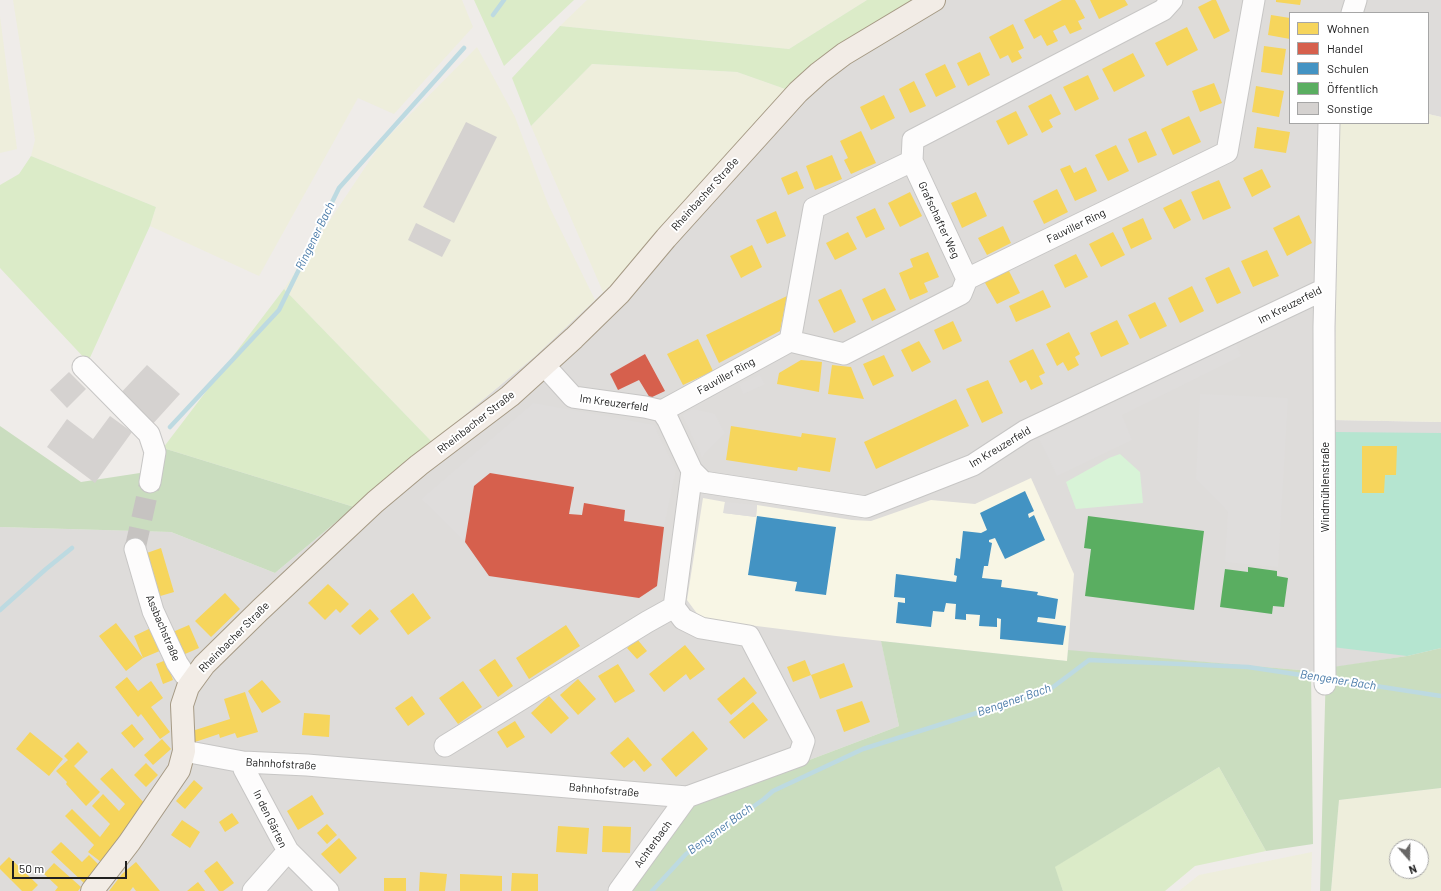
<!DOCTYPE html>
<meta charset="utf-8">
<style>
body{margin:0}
#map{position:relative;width:1441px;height:891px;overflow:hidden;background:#efece9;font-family:Barlow,sans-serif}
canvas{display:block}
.legend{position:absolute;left:1289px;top:12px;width:140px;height:112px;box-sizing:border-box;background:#fff;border:1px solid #a6a6a6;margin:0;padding:5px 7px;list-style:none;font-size:12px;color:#202020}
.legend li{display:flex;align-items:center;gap:8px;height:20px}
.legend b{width:20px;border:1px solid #a6a6a6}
.north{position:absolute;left:1389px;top:839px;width:40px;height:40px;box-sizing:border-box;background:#fff;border:1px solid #a6a6a6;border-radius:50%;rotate:160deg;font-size:11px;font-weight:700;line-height:16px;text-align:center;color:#202020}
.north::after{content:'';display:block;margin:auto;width:14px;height:18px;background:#686766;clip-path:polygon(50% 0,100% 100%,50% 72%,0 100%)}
.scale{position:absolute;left:12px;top:861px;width:115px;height:18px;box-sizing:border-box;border:2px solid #202020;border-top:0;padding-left:5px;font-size:12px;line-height:14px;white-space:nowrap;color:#202020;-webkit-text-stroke:3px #fff;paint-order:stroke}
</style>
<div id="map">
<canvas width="1441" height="891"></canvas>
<ul class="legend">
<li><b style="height:11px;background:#f6d55c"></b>Wohnen</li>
<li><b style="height:11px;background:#d6604d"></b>Handel</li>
<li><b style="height:11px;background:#4393c3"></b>Schulen</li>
<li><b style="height:11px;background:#5aae61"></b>Öffentlich</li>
<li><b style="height:11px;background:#d5d2d0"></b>Sonstige</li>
</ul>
<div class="north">N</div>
<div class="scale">50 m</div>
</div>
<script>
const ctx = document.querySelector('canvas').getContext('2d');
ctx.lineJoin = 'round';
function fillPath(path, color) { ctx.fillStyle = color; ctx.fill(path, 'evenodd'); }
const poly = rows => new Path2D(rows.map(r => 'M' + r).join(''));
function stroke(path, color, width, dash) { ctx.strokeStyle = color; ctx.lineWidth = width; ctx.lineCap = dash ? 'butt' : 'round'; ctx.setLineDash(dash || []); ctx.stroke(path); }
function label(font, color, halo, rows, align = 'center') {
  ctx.font = font + ' Barlow,sans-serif'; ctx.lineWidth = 4; ctx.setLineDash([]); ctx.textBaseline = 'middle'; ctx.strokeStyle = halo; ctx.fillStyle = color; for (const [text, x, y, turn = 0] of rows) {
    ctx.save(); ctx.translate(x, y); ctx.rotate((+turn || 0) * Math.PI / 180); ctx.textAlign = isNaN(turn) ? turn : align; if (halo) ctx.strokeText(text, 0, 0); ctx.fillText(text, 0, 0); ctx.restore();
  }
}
fillPath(poly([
 [919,0,1441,0,1441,117,1428,114,1428,13,1290,13,1290,123,1339,123,1334,420,1441,422,1441,648,1407,656,1311,671,880,635,899,726,688,806,626,891,0,891,0,527,171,532,275,573,534,357,626,271,774,105]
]), '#dedcda');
fillPath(poly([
 [1031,478,1074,574,1067,661,836,636,701,619,687,600,703,498,725,502,724,513,756,517,757,505,852,520,871,521,931,500,975,504]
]), '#f8f6e5');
fillPath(poly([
 [13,0,462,0,473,27,394,114,358,98,259,276,150,226,156,207,31,156,35,140],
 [587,0,867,0,789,49,560,26],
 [0,16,17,149,0,153],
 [477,47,515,117,548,204,595,300,534,357,432,442,284,289,380,145],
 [592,64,737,72,788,90,622,275,603,292,531,126],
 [1428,114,1441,117,1441,422,1334,420,1339,123,1428,123],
 [1441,788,1441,891,1331,891,1339,800],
 [1397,847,1421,847,1421,871,1397,871],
 [1312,852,1311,891,1179,891,1199,875]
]), '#eeeedc');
fillPath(poly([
 [474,0,574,0,504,66],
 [867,0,919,0,788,90,737,72,592,64,531,126,512,78,560,26,789,49],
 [31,156,156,207,150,226,88,362,0,268,0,185,19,174],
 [284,289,432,442,354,507,163,448],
 [1219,767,1266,851,1195,866,1165,891,1063,891,1054,867]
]), '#dbebc8');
fillPath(poly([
 [0,426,81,482,153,471,163,448,354,507,275,573,171,532,0,527],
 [881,641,1067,661,1068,650,1311,671,1313,844,1266,851,1219,767,1055,867,1063,891,626,891,688,806,899,726],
 [1441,648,1441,788,1339,800,1331,891,1320,891,1326,668,1407,656]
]), '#caddbf');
fillPath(poly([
 [1120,454,1140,472,1143,503,1076,509,1066,482,1109,458]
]), '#d8f3d7');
fillPath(poly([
 [1334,432,1441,433,1441,648,1407,656,1332,647]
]), '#b5e5d0');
fillPath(poly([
 [1236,343,1241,356,1122,415,1132,440,1057,476,1039,439],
 [760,375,765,384,743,394,739,384],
 [1200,394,1288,398,1278,567,1225,562,1228,512,1196,479],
 [533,403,654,425,676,470,664,527,624,521,625,509,584,503,582,515,569,514,574,487,490,473,474,486,465,542,421,499],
 [693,409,715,414,725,433,702,457,682,415],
 [725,502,757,505,756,517,723,513]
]), '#dfdddc');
fillPath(poly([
 [1062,0,1075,0,1085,18,1078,21,1082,29,1070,34,1065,25,1053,31,1058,41,1047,46,1041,35,1034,39,1024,20],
 [1090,0,1125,0,1128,5,1099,19],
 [1212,0,1216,0,1230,31,1214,39,1198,7],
 [1276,0,1301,0,1300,5,1276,2],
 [1271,15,1290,18,1290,39,1268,35],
 [1013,24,1024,48,1018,51,1022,58,1012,63,1008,55,1000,59,989,37],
 [1187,27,1198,50,1167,66,1155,43],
 [1264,46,1286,49,1282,75,1261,72],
 [980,52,990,75,968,86,957,63],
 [1133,53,1145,76,1114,92,1102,69],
 [945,64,956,87,936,97,925,74],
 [1088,75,1099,99,1075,111,1063,87],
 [914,81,926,106,910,113,899,89],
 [1214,83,1222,103,1200,112,1192,91],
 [1256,86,1284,91,1279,117,1252,112],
 [1051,94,1061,114,1049,120,1053,127,1042,133,1028,106],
 [884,95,895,118,871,130,860,107],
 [1016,111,1028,135,1008,145,996,121],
 [1189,116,1201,142,1173,155,1161,129],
 [1257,127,1290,132,1286,153,1254,148],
 [861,131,876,163,851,174,844,160,848,158,840,141],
 [1146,131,1157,155,1138,163,1128,139],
 [1116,145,1129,171,1108,181,1095,155],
 [832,155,842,179,815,190,806,166],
 [1070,165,1074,173,1086,167,1097,191,1075,201,1060,169],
 [1262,169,1271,187,1252,197,1243,178],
 [797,171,804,188,788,195,781,178],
 [1219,180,1231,208,1203,220,1191,192],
 [1057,189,1068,212,1044,224,1033,201],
 [910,192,922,216,900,227,888,203],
 [976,192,987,216,962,228,951,203],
 [1181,199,1191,220,1174,229,1163,208],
 [875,208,885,229,866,238,856,217],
 [776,211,786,236,767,244,756,220],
 [1299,215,1312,243,1287,256,1273,228],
 [1143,218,1152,239,1131,249,1122,228],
 [1003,226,1011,243,987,255,978,238],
 [848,232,857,249,835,260,826,243],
 [1113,232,1125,255,1101,267,1089,244],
 [752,245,762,267,741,278,730,256],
 [1267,250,1279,276,1253,287,1241,261],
 [928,252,939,277,924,283,928,292,910,300,899,273,913,267,910,259],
 [1076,254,1088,277,1065,288,1054,265],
 [1229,267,1241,293,1217,304,1205,278],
 [1008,269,1020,293,997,304,984,281],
 [1192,286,1204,311,1180,323,1168,298],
 [885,288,896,310,872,321,862,299],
 [841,289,856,322,834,333,818,300],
 [1043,290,1051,307,1016,322,1009,306],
 [787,296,780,331,719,363,706,335],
 [1155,302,1167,326,1140,339,1128,315],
 [1117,320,1129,344,1101,357,1090,333],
 [953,321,962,341,943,350,934,330],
 [1069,332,1080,354,1075,357,1079,365,1068,371,1063,362,1057,366,1046,344],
 [698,339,713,371,683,385,667,354],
 [919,341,931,362,912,372,901,350],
 [1033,349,1045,373,1039,376,1043,384,1031,390,1026,380,1020,383,1009,361],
 [884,355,894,376,873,386,863,364],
 [801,360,822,362,819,392,777,384,779,373],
 [832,365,851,367,864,399,828,394],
 [988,380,1003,413,982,423,966,389],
 [956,399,969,426,876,469,864,442],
 [731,426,801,437,802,433,836,438,830,472,798,467,797,471,726,460],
 [1362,446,1397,446,1396,475,1385,475,1384,493,1362,493],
 [161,548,174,592,157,597,144,554],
 [328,584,349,604,340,613,336,609,325,620,308,603],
 [225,593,240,609,211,637,195,621],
 [413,593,431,618,408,635,390,611],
 [370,609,379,619,360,635,351,626],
 [116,623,143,658,134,636,153,627,162,650,143,658,126,671,99,636],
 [189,625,199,648,178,657,168,634],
 [566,625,580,646,529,679,516,658],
 [637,639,647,651,637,659,627,648],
 [685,645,705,669,690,680,686,674,664,692,649,674],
 [495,659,513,686,498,697,479,670],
 [166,660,173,680,163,684,156,664],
 [805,660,811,675,793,682,787,667],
 [844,663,853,687,820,699,811,675],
 [618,664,635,691,615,703,598,676],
 [127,677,138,691,151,681,163,698,151,707,170,732,160,739,141,714,138,717,115,687],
 [744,677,757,693,731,715,717,699],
 [578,679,596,699,578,715,560,695],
 [262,680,281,702,262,713,248,691],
 [463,681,482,707,458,724,439,698],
 [245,692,258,732,237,738,235,733,220,738,219,734,195,742,192,731,230,719,224,699],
 [412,696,425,714,408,726,395,708],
 [549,696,569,718,551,734,531,713],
 [862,701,870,722,844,732,836,710],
 [753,702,768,720,744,739,729,722],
 [304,713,330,715,329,737,302,735],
 [515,721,525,737,507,748,497,732],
 [132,724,144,739,134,748,121,733],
 [693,731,708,749,676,777,661,759],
 [30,732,63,759,49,776,16,749],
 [628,737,652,765,644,772,634,760,624,768,610,753],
 [162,739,171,749,153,765,144,755],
 [78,742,88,752,74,766,100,792,86,806,66,784,67,782,56,771,68,760,64,756],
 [146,763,158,775,146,787,134,775],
 [112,768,145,804,101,862,88,852,94,845,65,816,72,809,100,837,110,824,92,806,103,794,119,811,125,804,100,779],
 [194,780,203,788,185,809,176,801],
 [312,795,324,814,298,830,287,811],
 [232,813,239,823,225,832,219,822],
 [182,820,200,832,190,848,171,835],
 [327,824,337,835,327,844,317,833],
 [558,826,589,828,587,854,556,852],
 [603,826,631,827,630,853,602,852],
 [339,838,357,858,340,874,321,854],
 [61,842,82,862,89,855,100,866,84,883,51,852],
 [9,857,38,885,32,891,22,891,0,869,0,866],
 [217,861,234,883,223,891,219,891,204,871],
 [136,862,160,891,136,891,133,887,130,891,109,891,122,874],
 [54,863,81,887,78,891,55,891,58,887,44,874],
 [420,872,447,874,445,891,419,891],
 [512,873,538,874,538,891,511,891],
 [460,874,502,876,502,891,460,891],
 [384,878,406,878,406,891,384,891],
 [198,882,205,891,187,891]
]), '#f6d55c');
fillPath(poly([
 [645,354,665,391,650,398,639,380,618,390,610,374],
 [490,473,574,487,569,514,582,515,584,503,625,510,624,521,664,527,657,586,639,598,489,576,465,542,474,486]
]), '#d6604d');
fillPath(poly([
 [1025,491,1034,511,1028,514,1029,518,1034,515,1045,540,1005,559,995,538,989,540,989,542,992,543,988,566,984,566,982,578,1002,580,1001,587,1038,592,1037,595,1058,599,1055,619,1038,617,1037,622,1066,626,1063,645,1000,639,1001,619,997,618,997,627,979,626,980,615,966,614,966,620,955,619,956,604,946,603,944,612,933,611,931,627,896,623,898,602,905,603,905,598,894,597,896,574,956,582,957,576,954,575,956,558,960,559,963,531,981,533,987,530,980,513],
 [757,516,836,527,826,595,795,591,797,582,748,575]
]), '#4393c3');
fillPath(poly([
 [1088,516,1204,531,1194,610,1085,596,1091,549,1084,548],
 [1248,567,1277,571,1277,576,1288,578,1284,607,1273,606,1272,614,1220,607,1225,569,1248,572]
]), '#5aae61');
stroke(poly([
 [493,15,504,0],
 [170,427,279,310,339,188,464,48],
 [0,610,46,569,72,548],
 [1330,679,1441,696],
 [652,891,686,854,764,799,773,791,863,749,1049,690,1089,660,1248,667,1321,678]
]), '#bddae1', 4.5);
fillPath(poly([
 [466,122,497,137,454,223,423,207],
 [416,223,451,240,442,257,408,240],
 [147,365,180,394,150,427,117,397],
 [69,372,86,389,67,408,50,390],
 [110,416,132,432,95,483,47,447,67,419,93,439]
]), '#d5d2d0');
stroke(poly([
 [135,549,150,482]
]), '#c6c3c1', 21, [21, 10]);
const minor = poly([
 [1352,13,1356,0],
 [967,279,912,161,913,140,1163,10,1172,0],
 [790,341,814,208,912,161],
 [544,365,573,397,645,407,662,411,668,420,692,471,703,482,866,507,973,465,1025,431,1325,289],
 [83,367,149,434,155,452,150,482],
 [662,411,790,341,844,354,961,294,967,279,1227,152,1254,0],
 [135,549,153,611,177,663,185,675,192,680],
 [1325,684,1324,327,1329,123],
 [445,746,647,622,674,607],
 [184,751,243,762,307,765,687,797,799,756,804,741,749,636,701,628,683,619,674,607,692,471],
 [243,762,244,769,288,851,253,891],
 [288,851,328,891],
 [619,891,687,797]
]);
const major = poly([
 [92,891,129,843,179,770,184,751,182,705,188,687,204,665,260,610,375,502,419,465,510,396,574,338,619,294,666,238,798,92,819,73,844,54,934,0]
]);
stroke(minor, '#c7c6c5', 23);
stroke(major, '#a69a85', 24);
stroke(minor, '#fdfcfc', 21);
stroke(major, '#f2ece6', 22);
label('11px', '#202020', '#fff', [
 ["Rheinbacher Straße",705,194,-48],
 ["Grafschafter Weg",939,220,65],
 ["Fauviller Ring",1076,226,-26],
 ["Im Kreuzerfeld",1290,305,-27],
 ["Fauviller Ring",726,376,-29],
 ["Im Kreuzerfeld",614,403,8],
 ["Rheinbacher Straße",476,422,-38],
 ["Im Kreuzerfeld",1000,447,-31],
 ["Windmühlenstraße",1325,487,-90],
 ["Assbachstraße",163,628,67],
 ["Rheinbacher Straße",234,637,-45],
 ["Bahnhofstraße",281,764,3],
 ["Bahnhofstraße",604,790,5],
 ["In den Gärten",270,819,64],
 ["Achterbach",653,844,-54]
]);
label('italic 12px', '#497aa8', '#fff', [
 ["Ringener Bach",315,236,-64],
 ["Bengener Bach",1338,680,9],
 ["Bengener Bach",1014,700,-19],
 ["Bengener Bach",720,829,-36]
]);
</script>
